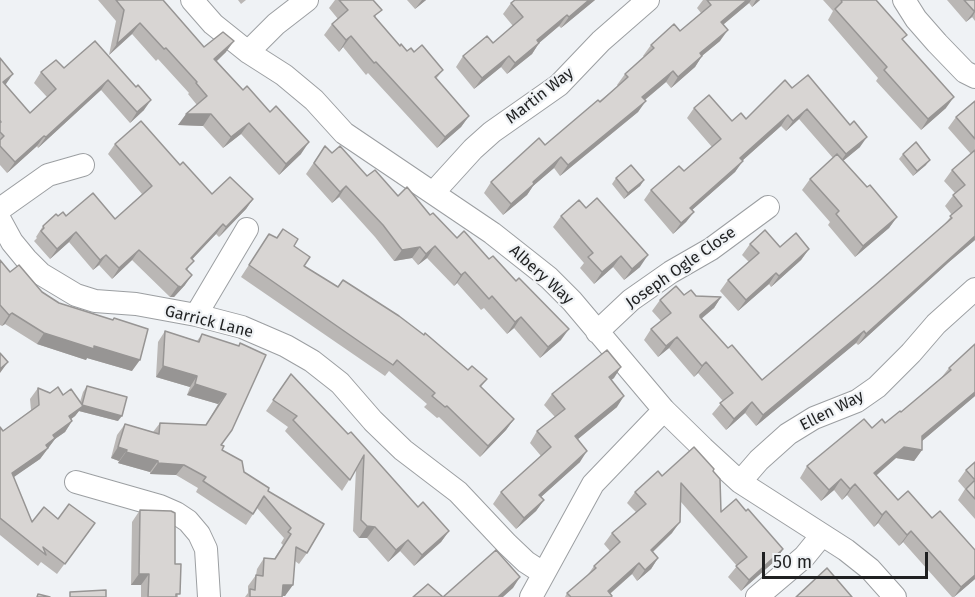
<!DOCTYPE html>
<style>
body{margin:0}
#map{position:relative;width:975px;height:597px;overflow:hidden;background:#eff2f5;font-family:"Fira Sans",sans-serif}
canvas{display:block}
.scale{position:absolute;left:762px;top:552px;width:166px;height:27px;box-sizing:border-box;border:3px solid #1f2021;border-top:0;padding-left:8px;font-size:18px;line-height:21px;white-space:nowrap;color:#1f2021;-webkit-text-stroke:4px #eff2f5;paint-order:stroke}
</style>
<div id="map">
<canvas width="975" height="597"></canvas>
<div class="scale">50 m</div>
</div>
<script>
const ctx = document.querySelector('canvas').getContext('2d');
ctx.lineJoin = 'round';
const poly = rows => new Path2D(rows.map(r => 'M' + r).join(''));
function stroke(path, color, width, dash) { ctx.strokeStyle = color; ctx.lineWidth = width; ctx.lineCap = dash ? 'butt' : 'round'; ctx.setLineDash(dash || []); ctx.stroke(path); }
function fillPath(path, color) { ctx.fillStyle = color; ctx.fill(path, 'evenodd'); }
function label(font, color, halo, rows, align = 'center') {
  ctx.font = font + ' "Fira Sans",sans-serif'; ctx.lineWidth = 4.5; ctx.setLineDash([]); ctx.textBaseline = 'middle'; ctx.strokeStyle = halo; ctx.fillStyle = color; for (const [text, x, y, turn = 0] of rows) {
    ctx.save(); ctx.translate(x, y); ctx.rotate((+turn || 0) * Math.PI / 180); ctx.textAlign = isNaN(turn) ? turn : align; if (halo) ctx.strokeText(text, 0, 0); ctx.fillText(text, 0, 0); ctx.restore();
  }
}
const minor = poly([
 [192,0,213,24,248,52,284,75,314,100,344,133,492,233,549,278,572,301,664,410,703,448,740,482,846,550,870,569,895,597],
 [904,0,916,19,937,43,965,72,975,77],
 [248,52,276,24,307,0],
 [433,193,473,149,492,132,559,85,601,41,648,0],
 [0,209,48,175,83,165],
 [0,220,12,242,26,259,41,274,76,295,95,301,136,304,196,315,242,327,286,346,312,361,340,383,373,421,403,450,458,492,507,544,526,562,543,573],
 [196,315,247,229],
 [597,332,631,300,671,272,711,249,768,207],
 [76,482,160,506,176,513,188,521,199,534,206,549,209,597],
 [740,482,759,460,788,434,814,418,857,401,877,387,911,353,936,324,975,289],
 [531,597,593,484,664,410],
 [757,597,804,557,822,535]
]);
stroke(minor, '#9c9fa2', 24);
stroke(minor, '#fff', 22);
fillPath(poly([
 [98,0,163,0,204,47,226,52,217,61,301,154,279,175,241,134,223,148,203,126,178,125,197,105,188,94,189,93,158,59,156,61,132,34,109,55,116,21],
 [238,0,246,0,241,4],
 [335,0,373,0,376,18,400,46,407,51,414,52,443,70,436,79,469,116,461,127,437,148,368,73,366,75,343,47,339,52,324,35,332,24,338,19,329,8],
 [407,0,426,0,415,9],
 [595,0,561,28,559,26,539,43,532,54,507,74,501,67,474,89,456,67,463,56,493,43,513,26,503,14,511,3],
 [703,0,760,0,752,7,749,3,723,25,720,41,702,56,695,67,671,88,666,82,645,100,638,112,560,176,554,168,533,186,527,195,503,215,484,193,491,182,545,145,618,86,617,85,625,74,644,57,643,56,651,45,680,31,701,13,697,8],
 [823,0,876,0,903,40,946,108,921,130,876,81,878,78,828,20,833,11],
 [947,0,975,0,975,21,972,17,966,22],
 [95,41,144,110,130,123,101,90,38,148,37,146,7,173,0,165,0,58,5,85,30,113,47,97,34,83,41,72,64,68],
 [792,88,860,147,843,161,867,187,897,217,889,228,855,257,828,225,830,222,802,190,810,179,833,158,799,119,786,131,781,126,742,161,735,172,692,210,694,212,686,222,673,234,644,200,651,190,684,171,712,147,687,118,694,108,732,121,746,119],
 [975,101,975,240,949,262,858,345,856,343,756,426,745,413,726,430,712,414,723,401,698,373,694,377,669,348,658,357,644,340,651,329,661,321,652,311,660,300,684,295,721,297,714,308,701,318,728,348,762,380,875,285,944,225,952,215,945,206,955,193,944,181,952,170,971,154,948,128,956,117],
 [115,144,180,165,212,194,253,199,246,209,219,237,216,234,192,259,187,271,185,285,174,297,170,297,132,260,112,279,99,265,93,270,69,242,50,259,34,241,37,238,36,237,43,226,58,216,115,219,142,194,108,154],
 [325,146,332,153,367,176,430,215,457,238,561,340,540,358,514,328,507,334,484,308,481,310,457,283,454,286,427,258,418,265,412,258,394,261,375,237,339,197,332,203,306,174],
 [903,154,926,165,913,176,899,159],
 [616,178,644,180,640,186,624,199,612,184],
 [561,216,640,267,624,280,613,267,594,284,580,268,584,263,553,227],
 [283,229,294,246,304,266,338,287,343,280,468,370,487,379,481,387,514,419,506,430,480,457,439,417,437,418,424,407,427,404,389,371,385,376,241,277,269,234,276,238],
 [750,244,780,247,809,249,801,260,771,287,769,284,738,311,720,291,728,280,749,262,742,255],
 [0,260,10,272,59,303,113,320,114,318,132,371,87,358,86,360,37,344,5,324,2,326,0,325],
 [165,331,197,341,202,334,238,346,221,445,222,450,244,472,268,491,307,553,299,564,295,561,285,596,282,596,282,597,245,597,248,593,248,586,256,575,257,569,264,558,274,559,283,545,281,543,284,538,257,508,246,525,196,492,198,488,176,475,150,474,150,472,118,463,119,461,111,458,117,435,125,424,153,432,160,423,206,425,218,404,187,395,190,387,156,377,158,342],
 [975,344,975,396,922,441,922,450,914,461,896,458,876,476,898,500,932,518,975,550,975,579,954,597,952,597,903,542,899,546,878,523,874,527,847,495,842,500,834,490,821,501,800,478,807,466,872,428,885,423,901,412,941,378,949,368],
 [291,374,418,507,449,531,441,542,414,566,400,551,388,562,367,538,359,538,353,531,356,469,342,491,285,431,288,427,266,411],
 [614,378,611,380,617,407,578,439,580,462,541,497,544,500,536,511,516,529,493,504,501,492,541,456,530,443,537,431,555,417,544,405,552,394],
 [87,386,118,421,79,411,75,416,71,419,72,421,65,432,55,439,40,459,13,477,32,522,58,519,87,534,57,574,41,562,38,566,0,535,0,427,3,431,31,410,30,399,38,388,50,393,63,395,80,402,83,392],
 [975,462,975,519,958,500,965,489,958,481,966,470],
 [713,471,721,512,746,511,783,549,776,560,741,591,728,577,737,566,681,502,672,533,653,552,658,558,651,569,637,581,632,574,610,594,612,597,565,597,567,593,587,576,594,566,610,551,604,544,612,533,636,512,627,503,635,492,662,476],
 [140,510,175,564,178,597,141,597,141,585,131,585,132,522]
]), '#bab7b5');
fillPath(poly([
 [422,0,426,0,415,9],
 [589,0,595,0,561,28,569,17],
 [747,0,751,0,749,3,713,33,721,22],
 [756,0,760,0,752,7],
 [975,10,975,12,972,17,966,22],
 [567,15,559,26,532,49,539,43,532,54,507,74,515,63,537,40],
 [140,23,132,34,109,55,117,44],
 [728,30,720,41,692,64,700,53],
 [351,36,343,47,339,52,346,40],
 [234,41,226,52,207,70,214,59],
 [509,56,501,67,474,89,482,78],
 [702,56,695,67,671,88,678,77],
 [673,71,666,82,635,108,642,97],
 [13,74,6,84,0,89,3,82],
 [108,80,101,90,38,148,46,137],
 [954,97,946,108,921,130,928,119],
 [151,100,144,110,130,123,137,112],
 [646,101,638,112,560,176,568,165],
 [807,109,799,119,786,131,793,121],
 [186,114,211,114,203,126,178,125],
 [788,115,781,126,733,169,740,158],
 [469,116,461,127,437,148,445,137],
 [249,123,241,134,223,148,231,137],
 [44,136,37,146,7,173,15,162],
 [867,137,860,147,838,165,846,154],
 [309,142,301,154,279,175,286,164],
 [561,157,554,168,533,186,527,195,503,215,511,204,533,182],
 [930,160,926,165,913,176,917,171],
 [743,161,735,172,683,218,690,208],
 [644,180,640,186,624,199,628,193],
 [346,186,339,197,332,203,340,192],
 [253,199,246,209,219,237,226,227],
 [694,212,686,222,673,234,681,223],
 [897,217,889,228,855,257,863,246],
 [223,224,216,234,184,268,191,258],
 [76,232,69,242,50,259,57,249],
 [975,236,975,240,949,262,858,345,866,334],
 [435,246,427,258,418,265,426,254],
 [420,247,412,258,394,261,402,250],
 [809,249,801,260,771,287,779,276],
 [139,250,132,260,112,279,119,268],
 [106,255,99,265,93,270,100,260],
 [648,255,640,267,624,280,632,269],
 [621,256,613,267,594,284,602,272],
 [465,272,457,283,454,286,461,275],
 [776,273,769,284,738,311,746,300],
 [192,275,185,285,174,297,170,297,178,286],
 [721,297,714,308,693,326,700,315],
 [12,313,5,324,2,326,9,315],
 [521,317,514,328,507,334,515,322],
 [569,329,561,340,540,358,548,347],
 [864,331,856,343,756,426,763,415],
 [44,333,94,346,140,360,132,371,87,358,86,360,37,344],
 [677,337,669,348,658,357,666,346],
 [8,362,0,373,0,369],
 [706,362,698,373,694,377,702,366],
 [163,366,197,376,190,387,156,377],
 [621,367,614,378,601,388,609,377],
 [195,384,226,394,218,404,187,395],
 [975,392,975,396,915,447,922,436],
 [624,396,617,407,567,448,575,436],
 [752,402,745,413,726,430,734,419],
 [82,405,122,416,118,421,79,411,75,416,61,427,69,416],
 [514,419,506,430,480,457,488,446],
 [72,421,65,432,55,439,40,459,4,484,12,473,53,435],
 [118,447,127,450,119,461,111,458],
 [904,447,922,450,914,461,896,458,866,484,874,473],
 [587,451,580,462,531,506,539,495],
 [126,452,158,461,150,472,118,463],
 [158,463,184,465,176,475,150,474],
 [841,479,834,490,821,501,829,490],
 [855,484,847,495,842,500,850,489],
 [544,500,536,511,516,529,524,518],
 [886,511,878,523,874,527,882,515],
 [680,522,672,533,643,561,651,550],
 [367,526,375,527,367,538,359,538],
 [449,531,441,542,414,566,422,555],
 [911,531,903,542,899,546,907,535],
 [408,540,400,551,388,562,396,550],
 [783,549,776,560,741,591,749,580],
 [658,558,651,569,637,581,645,570],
 [639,563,632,574,606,597,608,591],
 [139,574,149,574,141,585,131,585],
 [975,575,975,579,954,597,961,587],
 [520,577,513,588,503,597,498,597],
 [283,585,293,585,285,596,275,595]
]), '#979594');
const building = poly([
 [116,0,163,0,204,47,223,32,234,41,214,59,243,90,247,86,270,112,276,106,309,142,286,164,249,123,231,137,211,114,186,114,207,96,196,83,197,82,166,48,164,49,140,23,117,44,124,10,116,0],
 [339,0,373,0,382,10,374,16,400,46,401,44,407,51,411,48,414,52,422,45,443,70,435,77,469,116,445,137,376,62,374,63,351,36,346,40,332,24,348,10,339,0],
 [515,0,589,0,569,17,567,15,537,40,539,43,515,63,509,56,482,78,463,56,487,36,493,43,523,17,511,3,515,0],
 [707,0,747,0,721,22,728,30,700,53,702,56,678,77,673,71,642,97,646,101,568,165,561,157,533,182,534,184,511,204,491,182,539,138,545,145,598,100,600,102,628,77,625,74,654,48,651,45,674,24,680,31,711,5,707,0],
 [841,0,876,0,907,35,902,39,954,97,928,119,884,70,887,67,835,9,842,2,841,0],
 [964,0,975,0,975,10,974,11,964,0],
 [95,41,136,87,138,85,151,100,137,112,108,80,46,137,44,136,15,162,0,146,0,140,4,136,0,132,0,123,1,122,0,120,0,58,13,74,3,82,30,113,56,89,41,72,56,60,64,68,95,41],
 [808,75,850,125,854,121,867,137,846,154,807,109,793,121,788,115,740,158,743,161,690,208,694,212,681,223,651,190,679,166,684,171,721,139,694,108,709,95,732,121,741,113,746,119,785,80,792,88,808,75],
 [975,101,975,139,956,117,975,101],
 [141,121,180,165,183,162,212,194,230,177,253,199,226,227,223,224,191,258,194,261,186,269,192,275,181,287,178,286,139,250,119,268,106,255,100,260,76,232,57,249,41,231,44,228,43,226,56,214,58,216,63,212,66,216,93,193,115,219,152,186,115,144,141,121],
 [916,142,930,160,917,171,903,154,916,142],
 [325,146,332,153,340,146,367,176,375,170,398,196,407,187,430,215,433,213,457,238,464,231,489,259,493,256,516,281,519,278,569,329,548,347,521,317,515,322,492,296,489,299,465,272,461,275,435,246,426,254,420,247,402,250,383,225,346,186,340,192,314,163,325,146],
 [975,150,975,236,866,334,864,331,763,415,752,402,734,419,720,403,733,393,706,362,702,366,677,337,666,346,651,329,671,313,660,300,676,286,684,295,691,290,696,296,721,297,700,315,700,317,728,348,732,345,762,380,875,285,952,218,950,216,962,206,953,195,965,185,952,170,975,150],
 [837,154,867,187,870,185,897,217,863,246,836,214,839,211,810,179,837,154],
 [631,165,644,180,628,193,616,178,631,165],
 [597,198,648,255,632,269,621,256,602,272,588,257,593,253,561,216,579,200,586,208,597,198],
 [283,229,298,239,294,246,310,257,304,266,338,287,343,280,399,316,424,335,425,333,468,370,472,366,487,379,480,386,514,419,488,446,447,406,445,407,432,396,435,393,397,360,393,365,249,265,269,234,277,238,283,229],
 [765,230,780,247,796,233,809,249,779,276,776,273,746,300,728,280,759,253,750,244,765,230],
 [0,260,10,272,19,265,42,292,59,303,113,320,114,318,148,329,140,360,94,346,94,349,44,333,12,313,9,315,0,305,0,260],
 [165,331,199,342,202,334,239,346,240,343,266,355,232,430,221,445,224,446,222,450,242,461,244,472,269,488,268,491,324,524,307,553,296,547,293,585,283,585,282,597,250,597,250,589,255,590,256,575,263,576,264,558,275,559,291,534,288,532,291,528,264,496,253,514,203,481,206,477,184,465,158,463,158,461,126,452,127,450,118,447,125,424,159,434,160,423,206,425,226,394,195,384,197,376,163,366,165,331],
 [975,344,975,392,922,436,922,450,904,447,874,473,898,500,908,491,932,518,940,511,975,550,975,575,961,587,911,531,907,535,886,511,882,515,855,484,850,489,841,479,829,490,807,466,864,419,872,428,882,419,885,423,900,411,901,412,951,370,949,368,975,344],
 [607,350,621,367,609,377,624,396,575,436,587,451,539,495,544,500,524,518,501,492,551,447,537,431,565,409,552,394,607,350],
 [0,353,8,362,0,369,0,353],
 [291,374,348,434,351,432,418,507,423,502,449,531,422,555,408,540,396,550,375,527,367,526,361,520,364,455,350,480,293,420,297,416,273,400,291,374],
 [87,386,127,397,122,416,82,405,87,386],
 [58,387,63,395,71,389,83,406,69,416,72,421,53,435,55,438,46,445,48,448,12,473,32,522,44,507,58,519,69,504,95,523,65,564,43,547,46,555,0,518,0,427,3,431,39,405,38,388,50,393,58,387],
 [694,447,714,469,713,471,720,479,721,512,736,499,746,511,748,509,783,549,749,580,736,566,747,557,681,483,680,522,651,550,658,558,645,570,639,563,608,591,612,596,611,597,571,597,567,593,596,568,594,566,620,542,612,533,646,504,635,492,658,471,662,476,694,447],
 [975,462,975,480,966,470,975,462],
 [975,480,975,499,966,489,975,480],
 [140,510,171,511,175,513,175,564,181,564,180,594,176,594,176,597,148,597,149,574,139,574,140,510],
 [496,550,520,577,498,597,413,597,428,584,443,597,496,550],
 [827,568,852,597,796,597,827,568],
 [106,590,106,597,70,597,70,592,106,590],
 [38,594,50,597,37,597,38,594]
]);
fillPath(building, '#d8d5d3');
stroke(building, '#979594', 1.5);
label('16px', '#1f2021', '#eff2f5', [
 ["Martin Way",540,96,-38],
 ["Joseph Ogle Close",681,268,-35],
 ["Albery Way",541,275,42],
 ["Garrick Lane",209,322,14],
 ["Ellen Way",832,411,-27]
]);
</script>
